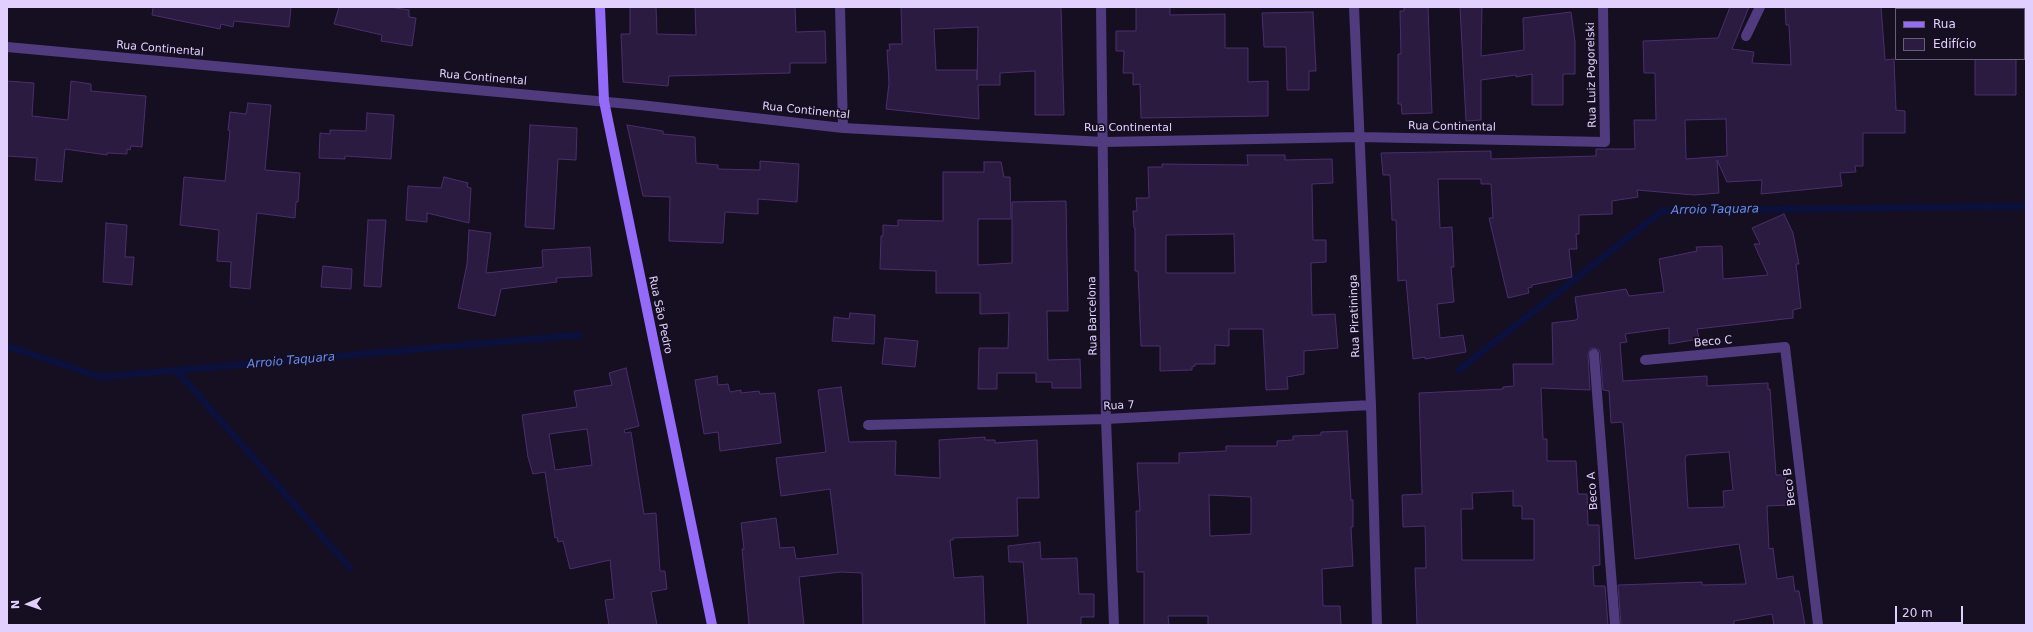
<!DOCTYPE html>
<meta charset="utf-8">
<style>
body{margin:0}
#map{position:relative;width:2033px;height:632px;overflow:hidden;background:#160e21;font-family:"DejaVu Sans",sans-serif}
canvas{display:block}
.frame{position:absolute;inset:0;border:8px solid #e1d0fd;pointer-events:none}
.legend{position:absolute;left:1895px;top:8px;width:130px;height:52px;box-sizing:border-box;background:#160e21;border:1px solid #675c79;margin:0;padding:5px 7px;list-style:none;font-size:12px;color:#e1d0fd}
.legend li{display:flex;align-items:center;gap:8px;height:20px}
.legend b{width:20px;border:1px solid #675c79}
.north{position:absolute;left:8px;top:584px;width:40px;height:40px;-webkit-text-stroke:3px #160e21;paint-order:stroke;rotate:268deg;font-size:11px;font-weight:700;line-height:16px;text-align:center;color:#e1d0fd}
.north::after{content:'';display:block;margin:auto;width:14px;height:18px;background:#e1d0fd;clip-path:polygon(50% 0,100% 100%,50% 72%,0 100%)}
.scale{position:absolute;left:1895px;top:606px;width:68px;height:18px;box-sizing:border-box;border:2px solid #e1d0fd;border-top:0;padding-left:5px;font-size:12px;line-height:14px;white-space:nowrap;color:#e1d0fd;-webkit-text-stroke:3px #160e21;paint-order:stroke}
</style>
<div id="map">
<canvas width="2033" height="632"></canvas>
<div class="frame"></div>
<ul class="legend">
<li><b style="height:5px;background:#936bf8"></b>Rua</li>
<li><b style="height:11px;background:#2c1b41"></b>Edifício</li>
</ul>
<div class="north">N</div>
<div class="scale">20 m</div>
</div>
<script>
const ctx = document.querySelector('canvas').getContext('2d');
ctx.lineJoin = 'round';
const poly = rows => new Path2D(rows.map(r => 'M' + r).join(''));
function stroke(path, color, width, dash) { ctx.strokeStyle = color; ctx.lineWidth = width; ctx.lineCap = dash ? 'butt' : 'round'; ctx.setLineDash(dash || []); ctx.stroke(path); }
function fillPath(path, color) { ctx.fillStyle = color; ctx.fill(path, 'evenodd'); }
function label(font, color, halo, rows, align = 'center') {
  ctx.font = font + ' "DejaVu Sans",sans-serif'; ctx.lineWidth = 3.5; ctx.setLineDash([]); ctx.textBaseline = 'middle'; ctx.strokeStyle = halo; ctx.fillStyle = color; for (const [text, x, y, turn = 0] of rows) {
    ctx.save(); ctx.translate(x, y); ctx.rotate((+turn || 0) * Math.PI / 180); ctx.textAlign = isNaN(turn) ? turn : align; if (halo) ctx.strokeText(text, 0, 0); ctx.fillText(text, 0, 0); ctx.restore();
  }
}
stroke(poly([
 [7,346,101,377,579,335],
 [1459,370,1662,211,2026,206],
 [177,371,350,568]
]), '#0b113c', 7);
const building = poly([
 [153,7,291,7,289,27,234,21,233,27,221,24,220,29,152,15,153,7],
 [339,7,389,7,409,10,409,17,416,18,412,46,381,41,382,35,334,24,339,7],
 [630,7,656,7,657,34,696,35,695,7,795,7,796,32,825,31,826,63,790,63,790,73,669,76,668,86,623,82,621,34,630,34,630,7],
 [901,7,1061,7,1064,115,1035,115,1035,71,1000,73,1000,85,978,85,979,119,886,109,889,83,887,50,890,50,889,44,902,44,901,7],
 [978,27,977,80,977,70,936,70,934,29,978,27],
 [1136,7,1170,7,1170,15,1225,14,1225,48,1248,48,1248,82,1268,81,1268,116,1141,118,1140,84,1133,85,1133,73,1123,73,1124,51,1116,51,1116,31,1136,31,1136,7],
 [1404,7,1428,7,1432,113,1402,114,1401,104,1398,104,1398,54,1401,54,1400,11,1404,11,1404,7],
 [1460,7,1482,7,1481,56,1524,50,1523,18,1571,12,1575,41,1575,74,1563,74,1563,105,1532,105,1532,74,1516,77,1516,75,1481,80,1481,120,1466,121,1460,7],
 [1730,7,1749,7,1732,49,1754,52,1752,63,1791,65,1789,25,1786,25,1785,7,1881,7,1885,60,1894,59,1896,110,1905,111,1905,133,1863,133,1863,166,1855,166,1856,172,1840,173,1842,186,1761,194,1762,180,1727,182,1717,160,1719,193,1694,195,1637,190,1638,197,1612,201,1612,214,1579,215,1579,234,1576,234,1577,249,1569,249,1572,277,1532,285,1532,287,1528,288,1529,293,1508,298,1489,218,1493,218,1491,184,1481,184,1481,179,1438,179,1440,228,1452,227,1454,267,1451,267,1454,302,1437,304,1440,338,1463,335,1466,352,1425,359,1425,357,1413,359,1406,280,1398,281,1396,220,1392,220,1390,175,1383,175,1381,153,1491,151,1491,159,1596,156,1596,149,1635,149,1634,120,1656,120,1655,73,1644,73,1643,41,1718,38,1730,7],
 [1726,119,1727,156,1686,159,1685,120,1726,119],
 [1313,12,1316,71,1309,71,1309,90,1287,90,1286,47,1264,47,1262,13,1313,12],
 [1975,59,2016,59,2016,95,1975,95,1975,59],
 [7,81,34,83,32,116,68,120,71,81,91,84,91,91,146,96,142,147,131,146,130,150,127,149,127,154,107,153,107,155,65,149,62,182,35,180,37,158,7,156,7,81],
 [248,103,271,105,265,170,300,173,298,202,296,202,295,218,257,213,250,289,230,287,231,262,217,261,219,230,180,225,184,177,225,181,230,131,228,130,230,112,246,114,248,103],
 [367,113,394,115,391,159,345,156,345,159,319,158,320,133,330,134,330,130,366,131,367,113],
 [530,125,577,128,576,160,558,159,554,229,525,227,530,125],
 [627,125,663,131,663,134,695,137,696,163,718,165,718,169,760,170,760,161,799,164,797,202,758,199,758,214,725,212,723,243,669,241,670,197,643,196,627,125],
 [1247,155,1285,155,1285,160,1332,159,1333,183,1312,184,1313,240,1326,240,1326,262,1311,263,1312,315,1335,314,1338,348,1304,351,1304,374,1287,377,1288,389,1266,390,1263,329,1229,329,1229,346,1215,345,1215,364,1195,364,1195,366,1192,367,1192,370,1160,371,1160,346,1141,346,1138,271,1135,271,1135,228,1134,228,1133,211,1137,211,1136,198,1149,198,1148,167,1162,167,1162,164,1248,165,1247,155],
 [1234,234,1235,273,1166,273,1166,235,1234,234],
 [984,162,1001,162,1004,177,1010,177,1011,219,978,219,978,265,1012,263,1012,202,1066,201,1068,311,1047,311,1048,360,1080,359,1081,388,1052,388,1052,382,1036,382,1036,373,997,373,997,389,978,389,979,348,1008,348,1009,313,980,314,980,293,936,293,936,271,880,269,881,236,883,236,883,225,898,226,898,220,943,221,943,172,984,172,984,162],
 [444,177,468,183,467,187,471,188,469,223,427,213,427,222,406,220,408,186,441,188,444,177],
 [1784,214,1793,233,1799,264,1796,264,1801,308,1793,310,1793,318,1697,329,1699,339,1669,344,1669,328,1625,334,1627,342,1620,343,1623,381,1707,376,1707,386,1768,383,1768,389,1770,389,1776,475,1785,475,1788,505,1767,506,1769,549,1773,548,1777,579,1793,576,1795,591,1799,591,1805,625,1774,625,1772,614,1734,621,1734,625,1621,625,1618,585,1702,582,1702,585,1746,584,1739,544,1635,559,1623,424,1622,422,1611,423,1609,391,1603,390,1600,353,1599,350,1594,348,1590,349,1588,354,1590,390,1541,388,1543,439,1547,439,1547,461,1576,461,1578,494,1587,494,1588,525,1599,525,1600,565,1593,566,1594,586,1605,586,1608,625,1417,625,1415,568,1426,568,1425,526,1403,527,1402,495,1422,494,1419,393,1503,389,1503,387,1514,386,1513,364,1553,364,1552,323,1576,320,1578,318,1575,297,1626,289,1629,296,1664,292,1659,259,1697,251,1696,247,1722,246,1723,279,1768,275,1754,244,1760,244,1752,228,1784,214],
 [1729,452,1733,490,1723,491,1724,507,1688,508,1685,458,1687,455,1729,452],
 [1513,491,1513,506,1522,506,1522,519,1534,519,1534,560,1462,560,1461,509,1473,509,1472,493,1513,491],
 [368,220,386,220,381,287,364,286,368,220],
 [106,223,127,225,125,257,134,257,132,285,103,282,106,223],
 [469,230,491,233,486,273,543,267,542,250,590,247,592,276,556,278,557,282,501,289,495,316,458,308,467,264,469,230],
 [323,266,352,269,351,289,321,287,323,266],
 [850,313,875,315,874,344,832,341,834,317,849,319,850,313],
 [885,338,918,341,915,367,882,364,885,338],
 [626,368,639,426,624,430,625,433,631,432,644,514,656,513,660,571,665,571,667,589,651,592,657,625,609,625,605,600,614,599,610,560,570,569,563,541,558,542,557,537,555,538,545,472,533,474,528,457,522,415,577,407,574,391,612,385,609,373,626,368],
 [587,429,592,465,555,470,549,434,587,429],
 [717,376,718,385,728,384,730,392,741,390,741,393,759,391,760,394,775,393,781,443,720,451,718,432,704,434,695,380,717,376],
 [841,387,849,442,896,441,895,475,940,478,939,440,985,437,985,440,995,440,995,443,1037,440,1039,498,1017,498,1018,536,953,538,953,540,950,540,954,578,983,576,985,625,863,625,862,573,841,572,799,577,804,625,749,625,742,549,744,549,741,523,776,518,780,548,794,547,796,559,838,554,830,489,781,496,776,458,826,452,818,390,841,387],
 [1347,431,1351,500,1353,500,1353,527,1351,527,1353,566,1322,569,1323,606,1340,606,1341,625,1208,625,1208,616,1168,616,1169,625,1144,625,1144,572,1137,572,1136,511,1140,511,1137,463,1179,463,1179,453,1226,451,1226,446,1277,446,1277,441,1293,440,1293,436,1321,435,1321,432,1347,431],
 [1209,495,1251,497,1251,534,1210,536,1209,495],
 [1040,542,1041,559,1077,558,1079,594,1094,594,1094,617,1081,617,1081,625,1028,625,1023,562,1009,562,1008,546,1040,542]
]);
fillPath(building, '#2c1b41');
stroke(building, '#4a2e6c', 1);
stroke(poly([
 [840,7,843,128],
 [1101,7,1106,419,1114,625],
 [1354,7,1371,405,1377,625],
 [1746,36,1760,7],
 [7,47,640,105,843,128,1104,142,1359,137,1605,142,1603,7],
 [1594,354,1615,625],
 [1645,360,1785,347,1818,625],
 [868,425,1106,419,1371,405]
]), '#4f3b7e', 10);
stroke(poly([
 [600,7,604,101,712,625]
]), '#936bf8', 10);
label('11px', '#e1d0fd', '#160e21', [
 ["Rua Continental",160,49,5],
 ["Rua Luiz Pogorelski",1592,75,-91],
 ["Rua Continental",483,78,5],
 ["Rua Continental",806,111,6],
 ["Rua Continental",1452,127,1],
 ["Rua Continental",1128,128],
 ["Rua São Pedro",660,315,78],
 ["Rua Barcelona",1093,316,-91],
 ["Rua Piratininga",1355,316,-92],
 ["Beco C",1713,342,-5],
 ["Rua 7",1119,406,-3],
 ["Beco B",1790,487,-97],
 ["Beco A",1593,491,-94]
]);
label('italic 12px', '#638df8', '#160e21', [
 ["Arroio Taquara",1715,210,-1],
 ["Arroio Taquara",291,361,-5]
]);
</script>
